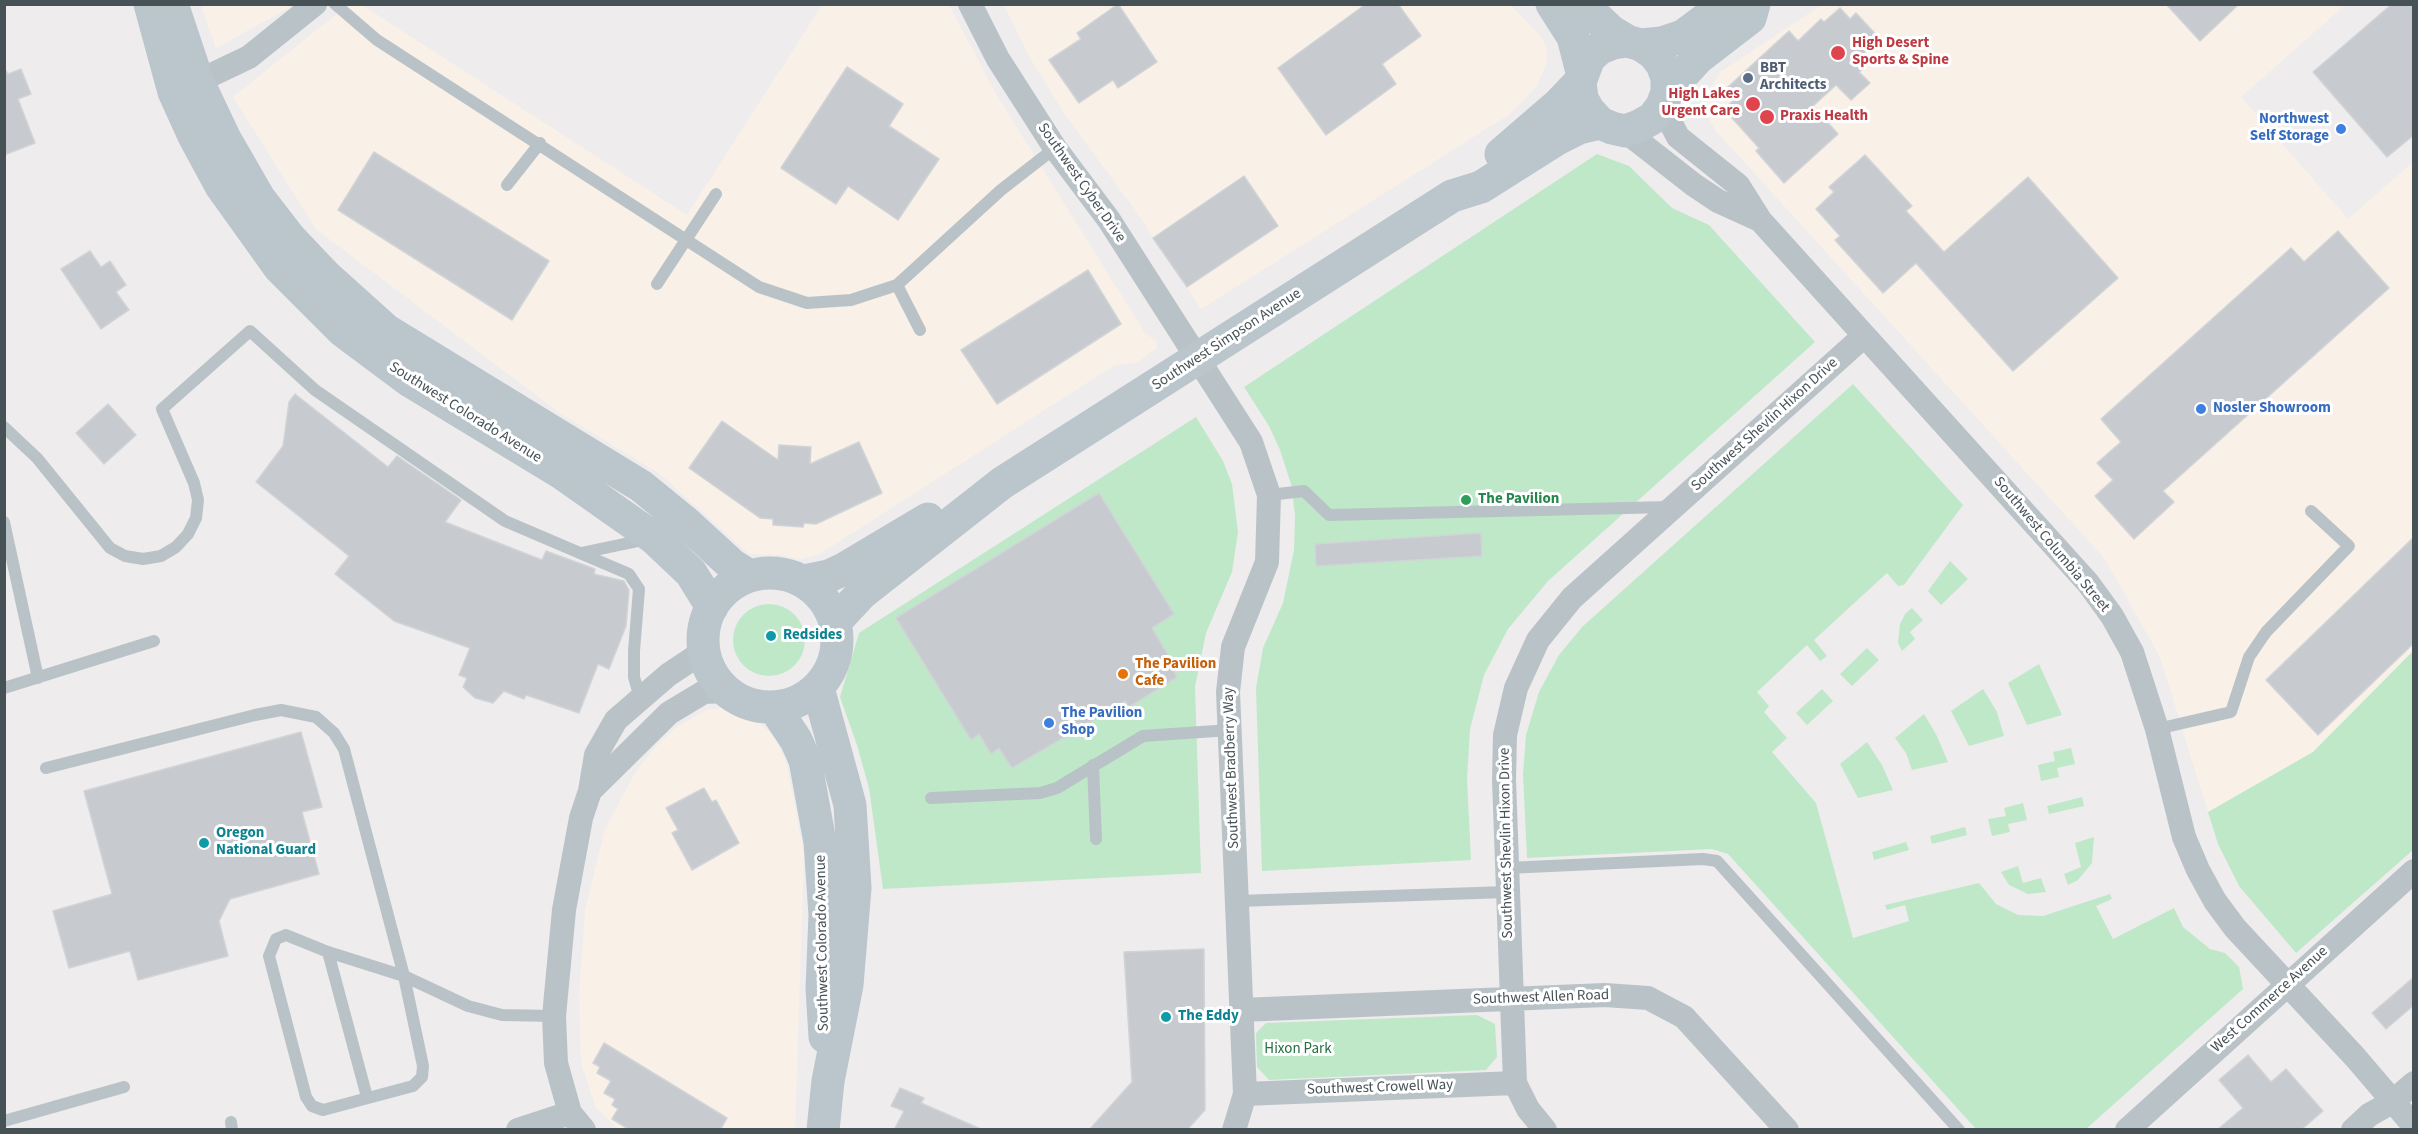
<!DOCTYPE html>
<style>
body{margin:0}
#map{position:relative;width:2418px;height:1134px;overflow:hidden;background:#efeced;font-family:"Source Sans 3",sans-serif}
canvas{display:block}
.frame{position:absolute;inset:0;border:6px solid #475257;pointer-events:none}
</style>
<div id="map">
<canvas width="2418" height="1134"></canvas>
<div class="frame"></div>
</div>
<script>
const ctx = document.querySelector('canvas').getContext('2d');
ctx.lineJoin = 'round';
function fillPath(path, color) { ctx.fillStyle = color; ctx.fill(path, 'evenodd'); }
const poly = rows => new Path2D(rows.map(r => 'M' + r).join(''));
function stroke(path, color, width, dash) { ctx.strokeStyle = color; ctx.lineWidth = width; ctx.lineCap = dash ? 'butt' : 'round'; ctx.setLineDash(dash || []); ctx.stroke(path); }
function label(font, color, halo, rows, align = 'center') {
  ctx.font = font + ' "Source Sans 3",sans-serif'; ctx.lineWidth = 6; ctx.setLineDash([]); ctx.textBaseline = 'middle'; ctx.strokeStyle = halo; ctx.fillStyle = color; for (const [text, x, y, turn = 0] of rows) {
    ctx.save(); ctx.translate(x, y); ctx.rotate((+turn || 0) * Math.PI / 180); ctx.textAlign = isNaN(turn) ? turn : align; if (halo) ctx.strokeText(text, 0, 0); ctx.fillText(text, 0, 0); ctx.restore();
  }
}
fillPath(poly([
 [201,5,201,4,294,5,216,48],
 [348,5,362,5,687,215,822,5,949,5,996,94,1145,333,1156,341,1157,348,1136,363,1115,365,818,555,800,559,780,555,749,554,660,474,560,413,316,229,233,97],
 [1004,5,1511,5,1542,38,1547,49,1547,62,1537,86,1510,114,1201,309,1138,214,1066,116,1030,58],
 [1822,5,2345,5,2241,97,2348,219,2413,162,2413,651,2313,752,2208,812,2160,657,2105,559,1716,131,1707,115,1706,96,1720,72],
 [723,708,758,722,775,737,787,765,804,855,795,1129,619,1129,596,1108,581,1063,579,994,585,911,604,832,633,776,655,747,677,727,706,710]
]), '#f9f1e7');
fillPath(poly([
 [1597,154,1629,166,1672,208,1709,225,1815,342,1548,581,1508,629,1484,675,1470,729,1467,779,1471,860,1262,871,1256,688,1263,648,1283,603,1294,550,1295,515,1291,484,1280,450,1269,426,1244,387],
 [1853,384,1963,505,1904,585,1898,586,1887,573,1814,640,1827,656,1820,661,1807,645,1757,692,1769,706,1764,712,1787,738,1772,752,1816,803,1853,938,1909,921,1905,905,1887,910,1885,905,1979,883,1996,904,2018,915,2043,916,2110,894,2112,899,2096,906,2113,939,2174,908,2183,927,2210,949,2225,953,2239,967,2243,989,2086,1129,1976,1129,1728,854,1712,849,1527,858,1523,774,1526,735,1539,692,1559,655,1582,627],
 [1196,417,1223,461,1232,484,1238,532,1232,572,1206,633,1195,687,1201,873,883,889,869,788,857,745,840,697,859,633],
 [1950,561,1968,579,1941,605,1928,591],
 '733 640a36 36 0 1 1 72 0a36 36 0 1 1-72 0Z',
 [1912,608,1923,620,1910,632,1915,639,1902,651,1898,643,1900,624,1905,614],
 [1867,648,1879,660,1852,686,1840,674],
 [2413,651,2413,850,2296,953,2239,886,2218,844,2208,812,2313,752],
 [2039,664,2062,715,2027,725,2008,683],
 [1822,689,1833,701,1807,725,1796,713],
 [1983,689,1997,712,2004,736,1969,746,1951,711],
 [1924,714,1937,736,1948,762,1912,770,1906,753,1895,738],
 [1867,742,1882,765,1893,790,1858,798,1840,764],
 [2071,748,2075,764,2057,768,2059,777,2041,781,2038,765,2055,761,2053,752],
 [2082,797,2084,806,2049,814,2047,806],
 [2023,803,2027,820,2008,824,2010,832,1992,836,1988,819,2006,816,2004,808],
 [1965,827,1967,835,1932,844,1930,836],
 [2094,837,2092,863,2078,880,2068,885,2064,874,2081,867,2075,843],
 [1906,842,1909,850,1874,860,1872,852],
 [2018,866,2023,883,2041,878,2046,892,2028,894,2009,885,2001,872],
 [1477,1015,1495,1024,1497,1057,1486,1070,1269,1080,1257,1067,1256,1033,1266,1023]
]), '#bfe8c9');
const building = poly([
 [1118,4,1157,62,1118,88,1113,80,1079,103,1049,60,1081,39,1077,33,1118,4],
 [1366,4,1398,4,1421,36,1382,64,1396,84,1326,135,1278,68,1366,4],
 [2166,4,2239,4,2200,41,2166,4],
 [2392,4,2414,4,2414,135,2387,157,2313,72,2392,4],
 [1840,8,1850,19,1856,13,1880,39,1858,59,1865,67,1859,72,1870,83,1851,100,1836,85,1813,106,1838,134,1784,183,1756,151,1759,148,1724,109,1737,97,1728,87,1789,31,1798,41,1821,19,1824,22,1840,8],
 [847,67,903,104,889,126,939,159,898,220,848,186,836,204,781,168,847,67],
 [4,68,8,74,21,69,31,94,18,99,35,143,4,155,4,68],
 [374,152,549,261,512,320,338,210,374,152],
 [1865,155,1912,206,1906,211,1944,252,2028,177,2118,278,2013,371,1916,263,1883,293,1835,240,1840,236,1816,209,1834,192,1829,187,1865,155],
 [1244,176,1278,226,1187,287,1153,238,1244,176],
 [2338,231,2389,288,2163,491,2174,502,2134,539,2095,496,2113,480,2097,463,2121,442,2101,419,2291,248,2304,262,2338,231],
 [90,251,101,267,110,261,126,285,116,292,129,310,101,329,61,269,90,251],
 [1088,270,1121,324,997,404,961,350,1088,270],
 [295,394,388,467,397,456,461,500,445,522,542,560,546,551,595,569,594,574,624,581,629,590,626,626,609,669,598,664,579,713,526,695,524,699,504,691,493,703,475,698,463,687,467,678,459,675,470,648,394,621,335,574,349,556,256,482,283,446,289,402,295,394],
 [108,404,136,435,104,464,76,433,108,404],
 [722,421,778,460,779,445,811,447,810,464,859,442,882,493,816,524,804,523,803,527,773,525,773,519,760,518,689,468,722,421],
 [1099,493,1174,614,1152,628,1168,655,1165,657,1177,677,1129,707,1125,701,1012,768,999,748,991,754,979,734,971,740,896,618,1099,493],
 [1481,533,1482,556,1316,566,1315,544,1481,533],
 [2414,537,2414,643,2318,735,2266,680,2414,537],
 [301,732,322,807,302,812,319,874,230,899,219,921,228,956,138,980,130,951,69,968,53,911,112,894,84,791,301,732],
 [704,788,712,802,716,800,739,843,692,870,672,833,678,830,666,808,704,788],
 [1204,949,1205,1110,1187,1130,1089,1130,1132,1082,1124,952,1204,949],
 [2414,977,2414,1005,2386,1029,2372,1013,2414,977],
 [604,1043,727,1118,720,1130,630,1130,612,1119,618,1109,612,1105,615,1099,604,1093,611,1081,597,1073,600,1067,593,1063,604,1043],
 [2248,1055,2271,1082,2286,1069,2323,1111,2301,1130,2217,1130,2243,1108,2219,1080,2248,1055],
 [900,1088,924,1098,921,1103,983,1130,894,1130,904,1111,891,1106,900,1088]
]);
fillPath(building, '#c7cacf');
stroke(building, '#d1d4d7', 1.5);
stroke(poly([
 [335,4,377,40,759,287,807,303,851,300,897,285,1001,190,1055,148],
 [507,185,540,143],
 [657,284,716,194],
 [897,285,920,330],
 [4,427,37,458,110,548,125,556,143,559,161,556,176,547,188,534,196,518,198,500,194,483,162,409,250,331,315,390,505,521,629,574,639,589,634,651,634,677,640,698],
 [1269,495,1304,491,1329,515,1669,507],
 [4,522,38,678],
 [581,553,648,539],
 [4,688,154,641],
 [2157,729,2231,712,2249,657,2266,632,2349,546,2311,511],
 [1093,765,1096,839],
 [46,768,255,715,281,710,316,717,334,733,344,749,404,976,468,1006,502,1015,554,1016],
 [931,798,1040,793,1057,788,1143,736,1230,730],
 [1507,868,1703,859,1717,861,1959,1130],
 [1237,901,1507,892],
 [286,935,328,952,404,976,423,1066,422,1077,413,1086,323,1110,312,1106,306,1097,269,956,276,939,286,935],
 [328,952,367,1097],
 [4,1121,124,1087],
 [231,1122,232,1130]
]), '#b9c3c7', 12);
stroke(poly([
 [970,4,998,59,1055,148,1109,220,1251,442,1269,495,1267,562,1233,647,1228,692,1245,1094,1234,1130],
 [184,88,249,57,315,4],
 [1662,106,1678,137,1738,185,1760,220,2088,583,2112,616,2132,652,2157,729,2184,837,2198,870,2215,901,2235,928,2355,1057,2414,1126],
 [1625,131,1694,185,1718,201,1760,220],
 [590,791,669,713,704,692,726,691],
 [1241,1010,1605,995,1648,998,1684,1017,1787,1130],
 [1245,1094,1515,1083],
 [518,1130,570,1113],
 [584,1130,570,1113,556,1063,554,1016,564,910,581,818,590,791,596,755,616,720,668,675,704,651],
 [1545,1130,1528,1109,1515,1083,1504,780,1505,735,1516,688,1538,640,1572,598,1864,336],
 [2127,1130,2414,871],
 [2353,1130,2369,1115,2392,1102,2414,1083]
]), '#b9c3c7', 24);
stroke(poly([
 [150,4,174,92,194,136,221,186,279,267,343,331,410,381,563,474,654,538,691,573,712,607],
 [172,4,198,82,225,139,259,198,290,238,326,276,386,330,641,486,684,521,732,565,750,576],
 [1552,4,1573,37,1582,72],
 [1582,4,1612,32,1627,41],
 [1641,45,1653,53,1662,64,1667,78,1667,92,1662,106,1653,118,1639,126,1625,131,1612,128,1600,123,1589,111,1582,99,1580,82,1589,58,1600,48,1613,43,1627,41,1641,45,1662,43,1683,36,1726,4],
 [1667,92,1698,58,1750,18,1754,4],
 [1501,154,1559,104,1580,82],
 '703 640a67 67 0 1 1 134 0a67 67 0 1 1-134 0Z',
 [804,581,829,576,844,569,928,519],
 [835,622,862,593,1002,483,1452,196,1481,187,1557,139,1579,128,1600,123],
 [818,688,850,805,855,888,847,985,828,1081,823,1130],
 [774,707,796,740,805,760,820,842,825,915,822,989,825,1037]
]), '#bac5cc', 33);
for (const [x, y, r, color] of [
 [1838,53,8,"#e0444e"],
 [1748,78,6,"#5c6f8a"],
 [1753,104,8,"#e0444e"],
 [1767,117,8,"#e0444e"],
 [2341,129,6,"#3f7fe0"],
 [2201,409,6,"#3f7fe0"],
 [1466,500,6,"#2e9e5b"],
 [771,636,6,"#0f9aa8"],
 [1123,674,6,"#e8710a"],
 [1049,723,6,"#3f7fe0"],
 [204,843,6,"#0f9aa8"],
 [1166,1017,6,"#0f9aa8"]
]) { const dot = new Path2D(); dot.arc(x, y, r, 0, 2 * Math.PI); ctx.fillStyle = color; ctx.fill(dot); stroke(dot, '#fff', 2); }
label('bold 15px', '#be3a42', '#fff', [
 ["High Desert",1852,44],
 ["Sports & Spine",1852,61],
 ["High Lakes",1740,95,"right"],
 ["Urgent Care",1740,112,"right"],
 ["Praxis Health",1780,117]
], 'left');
label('bold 15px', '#4e5e75', '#fff', [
 ["BBT",1760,69],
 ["Architects",1760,86]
], 'left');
label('bold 15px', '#366cbe', '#fff', [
 ["Northwest",2329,120,"right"],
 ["Self Storage",2329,137,"right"],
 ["Nosler Showroom",2213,409],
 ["The Pavilion",1061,714],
 ["Shop",1061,731]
], 'left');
label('15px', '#475257', '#fff', [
 ["Southwest Cyber Drive",1081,183,55],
 ["Southwest Simpson Avenue",1227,340,-33],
 ["Southwest Colorado Avenue",465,413,32],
 ["Southwest Shevlin Hixon Drive",1765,425,-42],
 ["Southwest Columbia Street",2051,545,50],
 ["Southwest Bradberry Way",1232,768,-92],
 ["Southwest Shevlin Hixon Drive",1507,843,-91],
 ["Southwest Colorado Avenue",823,943,-91],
 ["Southwest Allen Road",1541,998,-2],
 ["West Commerce Avenue",2270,1000,-42],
 ["Southwest Crowell Way",1380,1088,-2]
]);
label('bold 15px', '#27864d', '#fff', [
 ["The Pavilion",1478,500]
], 'left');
label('bold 15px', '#0d838f', '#fff', [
 ["Redsides",783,636],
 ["Oregon",216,834],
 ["National Guard",216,851],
 ["The Eddy",1178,1017]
], 'left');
label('bold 15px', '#c56008', '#fff', [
 ["The Pavilion",1135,665],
 ["Cafe",1135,682]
], 'left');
label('15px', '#226f3d', '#fff', [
 ["Hixon Park",1298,1050]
]);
</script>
